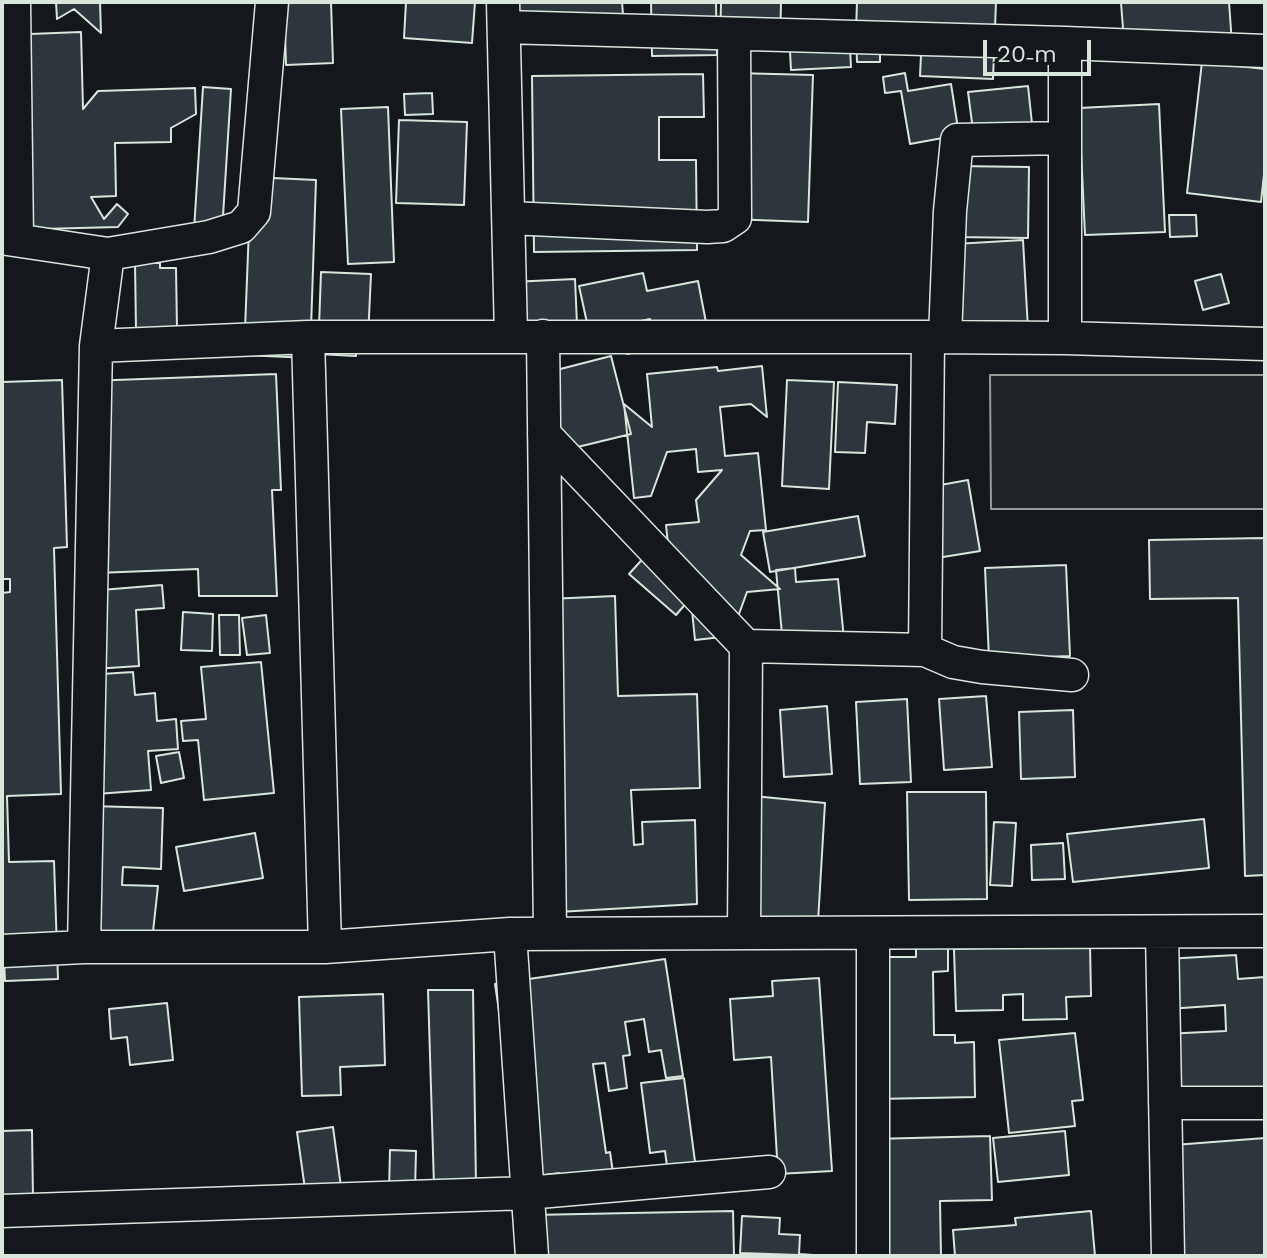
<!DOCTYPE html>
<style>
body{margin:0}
#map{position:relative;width:1267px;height:1258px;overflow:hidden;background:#14181c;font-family:"Work Sans",sans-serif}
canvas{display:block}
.frame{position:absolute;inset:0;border:4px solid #d8e6dc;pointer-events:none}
.scale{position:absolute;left:983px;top:40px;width:108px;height:36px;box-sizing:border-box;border:4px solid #d8e6dc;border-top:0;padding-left:10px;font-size:24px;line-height:28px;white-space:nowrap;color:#d8e6dc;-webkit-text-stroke:6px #14181c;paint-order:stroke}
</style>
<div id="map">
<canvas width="1267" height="1258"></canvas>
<div class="frame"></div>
<div class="scale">20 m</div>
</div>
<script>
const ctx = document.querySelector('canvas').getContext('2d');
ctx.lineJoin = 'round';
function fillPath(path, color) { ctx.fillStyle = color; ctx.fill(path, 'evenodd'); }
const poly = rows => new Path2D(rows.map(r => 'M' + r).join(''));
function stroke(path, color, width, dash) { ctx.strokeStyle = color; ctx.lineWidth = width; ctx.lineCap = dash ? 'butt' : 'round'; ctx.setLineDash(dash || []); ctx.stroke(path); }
const green = poly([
 [1265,375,1265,509,991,509,990,375,1265,375]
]);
fillPath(green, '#202428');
stroke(green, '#939e99', 2);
const building = poly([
 [56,2,100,2,101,33,74,9,57,19,56,2],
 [284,2,331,2,333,63,286,65,284,2],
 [406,2,475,2,472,43,404,38,406,2],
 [507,2,622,2,623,15,508,24,507,2],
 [651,2,716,2,717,55,652,56,651,2],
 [721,2,781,2,780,45,720,44,721,2],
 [857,2,996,2,993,79,920,76,922,34,856,31,857,2],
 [1138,2,1229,2,1232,44,1125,54,1121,3,1138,2],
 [849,30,851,67,791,70,789,33,849,30],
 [81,32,83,109,98,91,195,88,196,114,171,128,171,142,115,143,116,196,91,197,104,219,117,204,128,214,118,227,2,230,30,34,81,32],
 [856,32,880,32,880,62,857,62,856,32],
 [1202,62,1265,69,1265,165,1261,202,1187,193,1202,62],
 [735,73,813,75,808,222,730,219,735,73],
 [905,73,908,91,951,84,959,135,910,144,901,91,885,93,883,77,905,73],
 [703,74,704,117,659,117,659,160,696,160,697,250,534,252,532,76,703,74],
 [1028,86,1033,133,974,138,968,92,1028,86],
 [203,87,231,89,222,232,194,230,203,87],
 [432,93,433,114,405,115,404,94,432,93],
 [1159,104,1165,232,1085,235,1079,108,1159,104],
 [388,107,394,262,348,264,341,109,388,107],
 [399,120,467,122,464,205,396,203,399,120],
 [957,166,1029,167,1028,238,956,237,957,166],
 [251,177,316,180,310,358,244,355,251,177],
 [1169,215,1196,215,1197,236,1170,237,1169,215],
 [1023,240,1029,347,962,351,955,244,1023,240],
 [135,263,160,263,160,268,176,268,177,329,136,330,135,263],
 [321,272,371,274,368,338,357,338,356,356,318,354,321,272],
 [643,273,647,291,698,281,709,338,627,354,623,336,652,331,650,319,589,332,579,286,643,273],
 [1221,274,1229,303,1203,310,1195,281,1221,274],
 [575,279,578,347,515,351,511,282,575,279],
 [611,356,631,434,557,452,533,376,611,356],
 [762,366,767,417,751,404,720,407,725,456,758,453,766,530,750,531,741,555,780,589,747,592,731,636,695,640,689,581,671,574,666,525,699,522,696,500,722,470,698,472,696,449,667,452,651,496,634,498,624,404,652,427,647,374,717,367,718,371,762,366],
 [276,374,281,490,272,490,277,596,199,596,198,569,97,573,89,381,276,374],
 [62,380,67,547,54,548,61,794,7,796,9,862,54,861,58,979,5,981,2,916,2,593,10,592,10,579,2,579,2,382,62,380],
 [787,380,834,382,829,489,782,486,787,380],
 [838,382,897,385,895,424,867,422,865,453,835,452,838,382],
 [968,480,980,551,937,558,924,488,968,480],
 [858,516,865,556,770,572,763,532,858,516],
 [1265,538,1265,875,1245,876,1238,598,1150,599,1149,540,1265,538],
 [648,553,694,594,676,615,629,574,648,553],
 [1066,565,1070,656,989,659,985,568,1066,565],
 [795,568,796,582,838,579,844,639,783,645,776,570,795,568],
 [162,585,164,608,136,610,139,666,94,669,89,591,162,585],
 [615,596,618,696,697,694,700,788,631,790,634,845,643,844,642,822,695,820,697,904,558,912,548,599,615,596],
 [183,612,213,614,212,651,181,650,183,612],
 [219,615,239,615,240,655,220,655,219,615],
 [266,615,270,653,247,655,242,618,266,615],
 [261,662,274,793,204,800,198,740,183,741,181,721,206,719,201,667,261,662],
 [133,672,135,695,155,693,157,721,176,719,178,749,148,751,151,790,96,794,86,675,133,672],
 [986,696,992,767,944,770,939,699,986,696],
 [907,699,911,782,860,784,856,702,907,699],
 [827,706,832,774,784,777,780,710,827,706],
 [1073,710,1075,777,1021,779,1019,712,1073,710],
 [179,752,184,778,161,783,156,756,179,752],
 [907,792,986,792,987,899,909,900,907,792],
 [743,795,825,803,818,922,736,917,743,795],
 [90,806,163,808,161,869,123,867,122,885,158,886,152,941,86,936,90,806],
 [1204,819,1209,868,1073,882,1067,834,1204,819],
 [994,822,1016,823,1012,886,990,885,994,822],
 [255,833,263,878,184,891,176,847,255,833],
 [1063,843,1065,879,1032,880,1031,845,1063,843],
 [948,945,948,971,933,972,934,1035,955,1035,955,1043,974,1042,975,1097,876,1099,872,957,916,957,916,946,948,945],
 [1090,945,1091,996,1066,997,1067,1019,1023,1020,1023,994,1003,995,1003,1010,956,1011,954,949,1090,945],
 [1236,955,1238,979,1265,977,1265,1097,1168,1103,1164,1034,1226,1031,1225,1005,1168,1009,1165,959,1236,955],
 [665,959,683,1076,666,1078,661,1050,649,1052,644,1019,625,1022,630,1055,623,1056,627,1088,609,1091,605,1063,593,1064,606,1153,610,1152,613,1173,560,1180,559,1173,524,1178,495,984,665,959],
 [819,978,832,1171,778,1174,771,1057,734,1060,730,999,773,996,772,981,819,978],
 [428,990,473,990,476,1185,434,1186,428,990],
 [383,994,385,1065,340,1067,341,1095,302,1096,299,997,383,994],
 [167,1003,173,1060,130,1065,127,1037,111,1039,109,1009,167,1003],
 [1075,1033,1083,1100,1072,1101,1075,1126,1009,1133,999,1040,1075,1033],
 [684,1078,697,1177,669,1181,665,1151,650,1153,641,1083,684,1078],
 [333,1127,343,1202,305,1189,297,1132,333,1127],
 [32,1130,33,1199,2,1199,2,1131,32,1130],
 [1065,1131,1069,1175,998,1182,993,1138,1065,1131],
 [990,1136,992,1200,940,1201,941,1256,876,1256,873,1139,990,1136],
 [1265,1138,1265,1256,1170,1256,1161,1146,1265,1138],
 [390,1150,416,1151,415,1191,389,1190,390,1150],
 [733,1211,734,1256,532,1256,531,1215,733,1211],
 [1091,1211,1095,1256,955,1256,953,1230,1016,1225,1015,1218,1091,1211],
 [742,1216,780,1218,779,1234,800,1235,799,1254,828,1256,740,1253,742,1216]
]);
fillPath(building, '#2c363c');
stroke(building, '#d8e6dc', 2);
const street = poly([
 [14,2,17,240],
 [503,2,511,336],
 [1065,43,1265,51],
 [509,218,707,227,723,226,735,218,734,34],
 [2,238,108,254,96,346,84,947],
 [108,254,209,237,241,227,254,212,272,2],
 [543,336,550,934],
 [308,337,325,947,510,934,1265,931],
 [1065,338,1265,344],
 [96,346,308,337,945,337,950,211,957,140,1065,138,1065,43,504,27],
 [544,434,746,646,925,650,928,337,1065,338,1065,138],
 [925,650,953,662,982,667,1072,675],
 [1162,932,1168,1256],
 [744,933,746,646],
 [510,934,532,1256],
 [2,951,84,947,325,947],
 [1165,1103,1265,1103],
 [2,1211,527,1193,769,1172],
 [873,1256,873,933]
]);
stroke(street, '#d8e6dc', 35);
stroke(street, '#14181c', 32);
</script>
